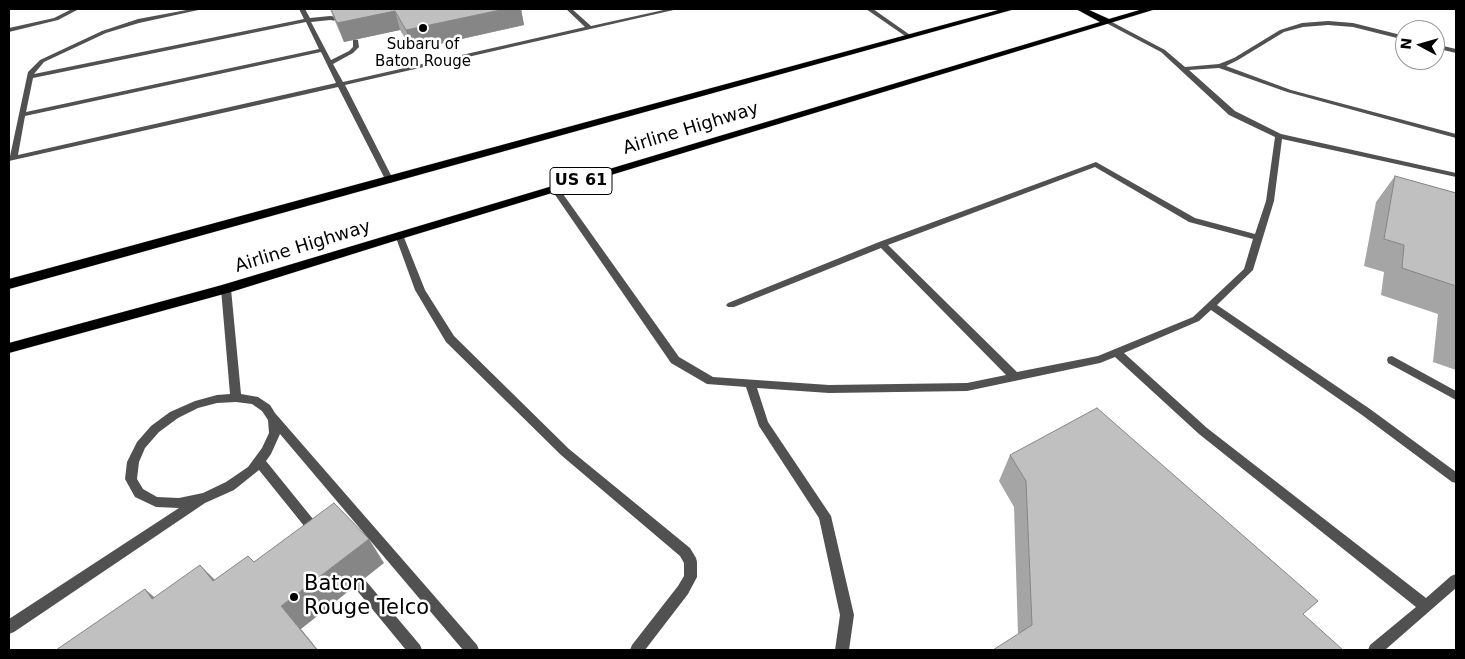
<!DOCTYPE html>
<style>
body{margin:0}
#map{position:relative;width:1465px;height:659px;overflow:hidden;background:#fff;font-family:"DejaVu Sans",sans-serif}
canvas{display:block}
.frame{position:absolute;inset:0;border:10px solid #000;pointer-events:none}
.north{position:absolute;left:1395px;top:20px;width:50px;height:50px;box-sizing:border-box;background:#fff;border:1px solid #999;border-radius:50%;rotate:276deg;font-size:14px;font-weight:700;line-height:20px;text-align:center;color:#000}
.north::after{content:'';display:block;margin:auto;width:18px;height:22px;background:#000;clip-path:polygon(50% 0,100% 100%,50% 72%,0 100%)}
</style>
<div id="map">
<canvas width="1465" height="659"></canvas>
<div class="frame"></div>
<div class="north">N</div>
</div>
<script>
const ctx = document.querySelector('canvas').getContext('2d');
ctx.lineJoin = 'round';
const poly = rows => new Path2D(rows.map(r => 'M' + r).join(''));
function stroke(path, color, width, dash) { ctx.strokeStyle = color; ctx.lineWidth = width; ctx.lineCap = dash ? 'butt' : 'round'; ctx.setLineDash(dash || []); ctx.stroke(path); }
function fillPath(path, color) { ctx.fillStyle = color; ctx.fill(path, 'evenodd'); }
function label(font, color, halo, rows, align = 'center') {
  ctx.font = font + ' "DejaVu Sans",sans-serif'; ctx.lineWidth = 5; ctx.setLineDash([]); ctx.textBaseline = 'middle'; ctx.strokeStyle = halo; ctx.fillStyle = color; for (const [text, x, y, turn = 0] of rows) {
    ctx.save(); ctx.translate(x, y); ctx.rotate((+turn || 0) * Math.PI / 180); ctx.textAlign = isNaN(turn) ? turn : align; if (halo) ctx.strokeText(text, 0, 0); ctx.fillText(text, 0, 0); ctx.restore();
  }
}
const highway = poly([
 [1002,9,1015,9,9,289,9,279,1002,9],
 [1076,9,1087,9,1109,19,1143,9,1156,9,404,238,231,292,9,353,9,343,222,285,1100,22,1076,9]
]);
stroke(highway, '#dbdbdb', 1);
fillPath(poly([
 [192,9,203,9,139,23,106,33,44,62,34,74,304,19,299,9,305,9,310,18,330,16,339,17,348,23,345,25,337,21,330,20,311,22,331,60,349,51,353,47,353,39,358,40,359,47,353,53,333,64,343,82,585,27,566,9,572,9,591,26,668,9,678,9,345,85,394,181,390,183,386,181,338,87,9,161,28,72,40,60,102,31,138,19,192,9],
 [306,22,319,49,26,112,33,78,306,22],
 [321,52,336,83,18,155,25,116,321,52],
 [866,9,873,9,913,37,908,38,866,9],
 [1106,21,1110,21,1165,50,1185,67,1219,64,1234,58,1280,30,1302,23,1328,21,1353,23,1405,36,1405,40,1353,27,1328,25,1303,27,1284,32,1238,60,1226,66,1291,90,1456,134,1456,138,1287,92,1219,68,1189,70,1235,111,1281,134,1456,173,1456,177,1282,139,1274,201,1253,270,1217,305,1370,409,1456,472,1456,483,1452,482,1362,415,1211,310,1199,321,1124,353,1207,428,1426,598,1451,576,1456,574,1456,588,1385,650,1368,650,1370,645,1416,607,1199,434,1115,357,1100,363,967,391,829,393,757,388,768,422,831,516,854,615,849,650,835,650,840,615,819,518,759,426,746,387,707,384,671,363,551,189,552,187,558,187,679,357,713,377,829,385,967,383,1006,375,881,248,734,307,728,307,726,305,728,303,879,242,1096,162,1195,218,1255,234,1266,201,1275,137,1229,115,1161,52,1106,23,1106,21],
 [1095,167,1189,222,1253,239,1244,269,1193,317,1098,356,1017,372,888,245,1095,167],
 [1435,44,1456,49,1456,53,1435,48,1435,44],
 [399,232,403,235,425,290,454,336,569,449,690,548,696,558,697,562,697,577,688,594,645,650,630,650,632,645,678,586,684,576,684,563,680,556,561,455,446,342,415,290,395,235,399,232],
 [226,286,231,289,241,394,258,397,270,405,275,413,477,645,479,650,463,650,280,434,271,454,266,461,321,529,323,533,321,537,317,539,313,537,259,470,234,490,205,503,14,632,9,634,9,619,179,508,156,507,135,497,125,479,127,462,137,442,151,426,170,412,195,401,217,395,230,394,221,289,226,286],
 [236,402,252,404,262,411,268,420,269,433,262,448,248,467,226,482,203,493,179,498,157,497,143,489,137,479,139,462,145,448,159,432,178,418,198,408,217,403,236,402],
 [1392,356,1456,391,1456,400,1388,363,1387,360,1388,357,1392,356],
 [350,566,355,568,420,645,422,650,406,650,345,576,343,572,345,568,350,566]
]), '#515151');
fillPath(poly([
 [72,9,79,9,58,20,9,32,9,28,54,18,72,9]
]), '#515151');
fillPath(highway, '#000');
fillPath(poly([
 [330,9,521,9,524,25,412,50,400,30,344,42,337,26],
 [1395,176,1456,193,1456,370,1433,362,1438,314,1381,295,1384,272,1364,266,1376,202],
 [1010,455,1318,601,1018,634,1014,507,999,481]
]), '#a5a5a5');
fillPath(poly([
 [505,9,521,9,524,25,412,50,406,30],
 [395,11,400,30,344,42,337,23],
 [369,539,384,563,301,629,318,650,317,650,281,606],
 [200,565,224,589,213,581],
 [145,589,172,613,152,599]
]), '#868686');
const building = poly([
 [331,9,505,9,406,30,395,11,337,23,331,9],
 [1395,176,1456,193,1456,286,1402,268,1404,245,1384,239,1395,176],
 [1097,408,1318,601,1303,614,1343,650,993,650,1032,625,1026,481,1010,455,1097,408],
 [334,503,369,539,281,606,317,650,56,650,145,589,152,599,200,565,213,581,248,556,254,562,334,503]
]);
fillPath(building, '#c0c0c0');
stroke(building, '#868686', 1);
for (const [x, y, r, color] of [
 [423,28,5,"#000"],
 [294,597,5,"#000"]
]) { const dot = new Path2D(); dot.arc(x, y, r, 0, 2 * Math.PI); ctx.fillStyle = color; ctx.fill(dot); stroke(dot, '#fff', 2); }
label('15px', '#000', '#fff', [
 ["Subaru of",423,45],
 ["Baton Rouge",423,62]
]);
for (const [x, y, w] of [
 [581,181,62]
]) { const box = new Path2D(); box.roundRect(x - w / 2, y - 13.5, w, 27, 4); ctx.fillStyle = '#fff'; ctx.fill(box); stroke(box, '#000', 1); }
label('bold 16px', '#000', null, [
 ["US 61",581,181]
]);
label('18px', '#000', '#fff', [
 ["Airline Highway",691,129,-17],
 ["Airline Highway",303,247,-17]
]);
label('21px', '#000', '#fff', [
 ["Baton",304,585],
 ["Rouge Telco",304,609]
], 'left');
</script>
